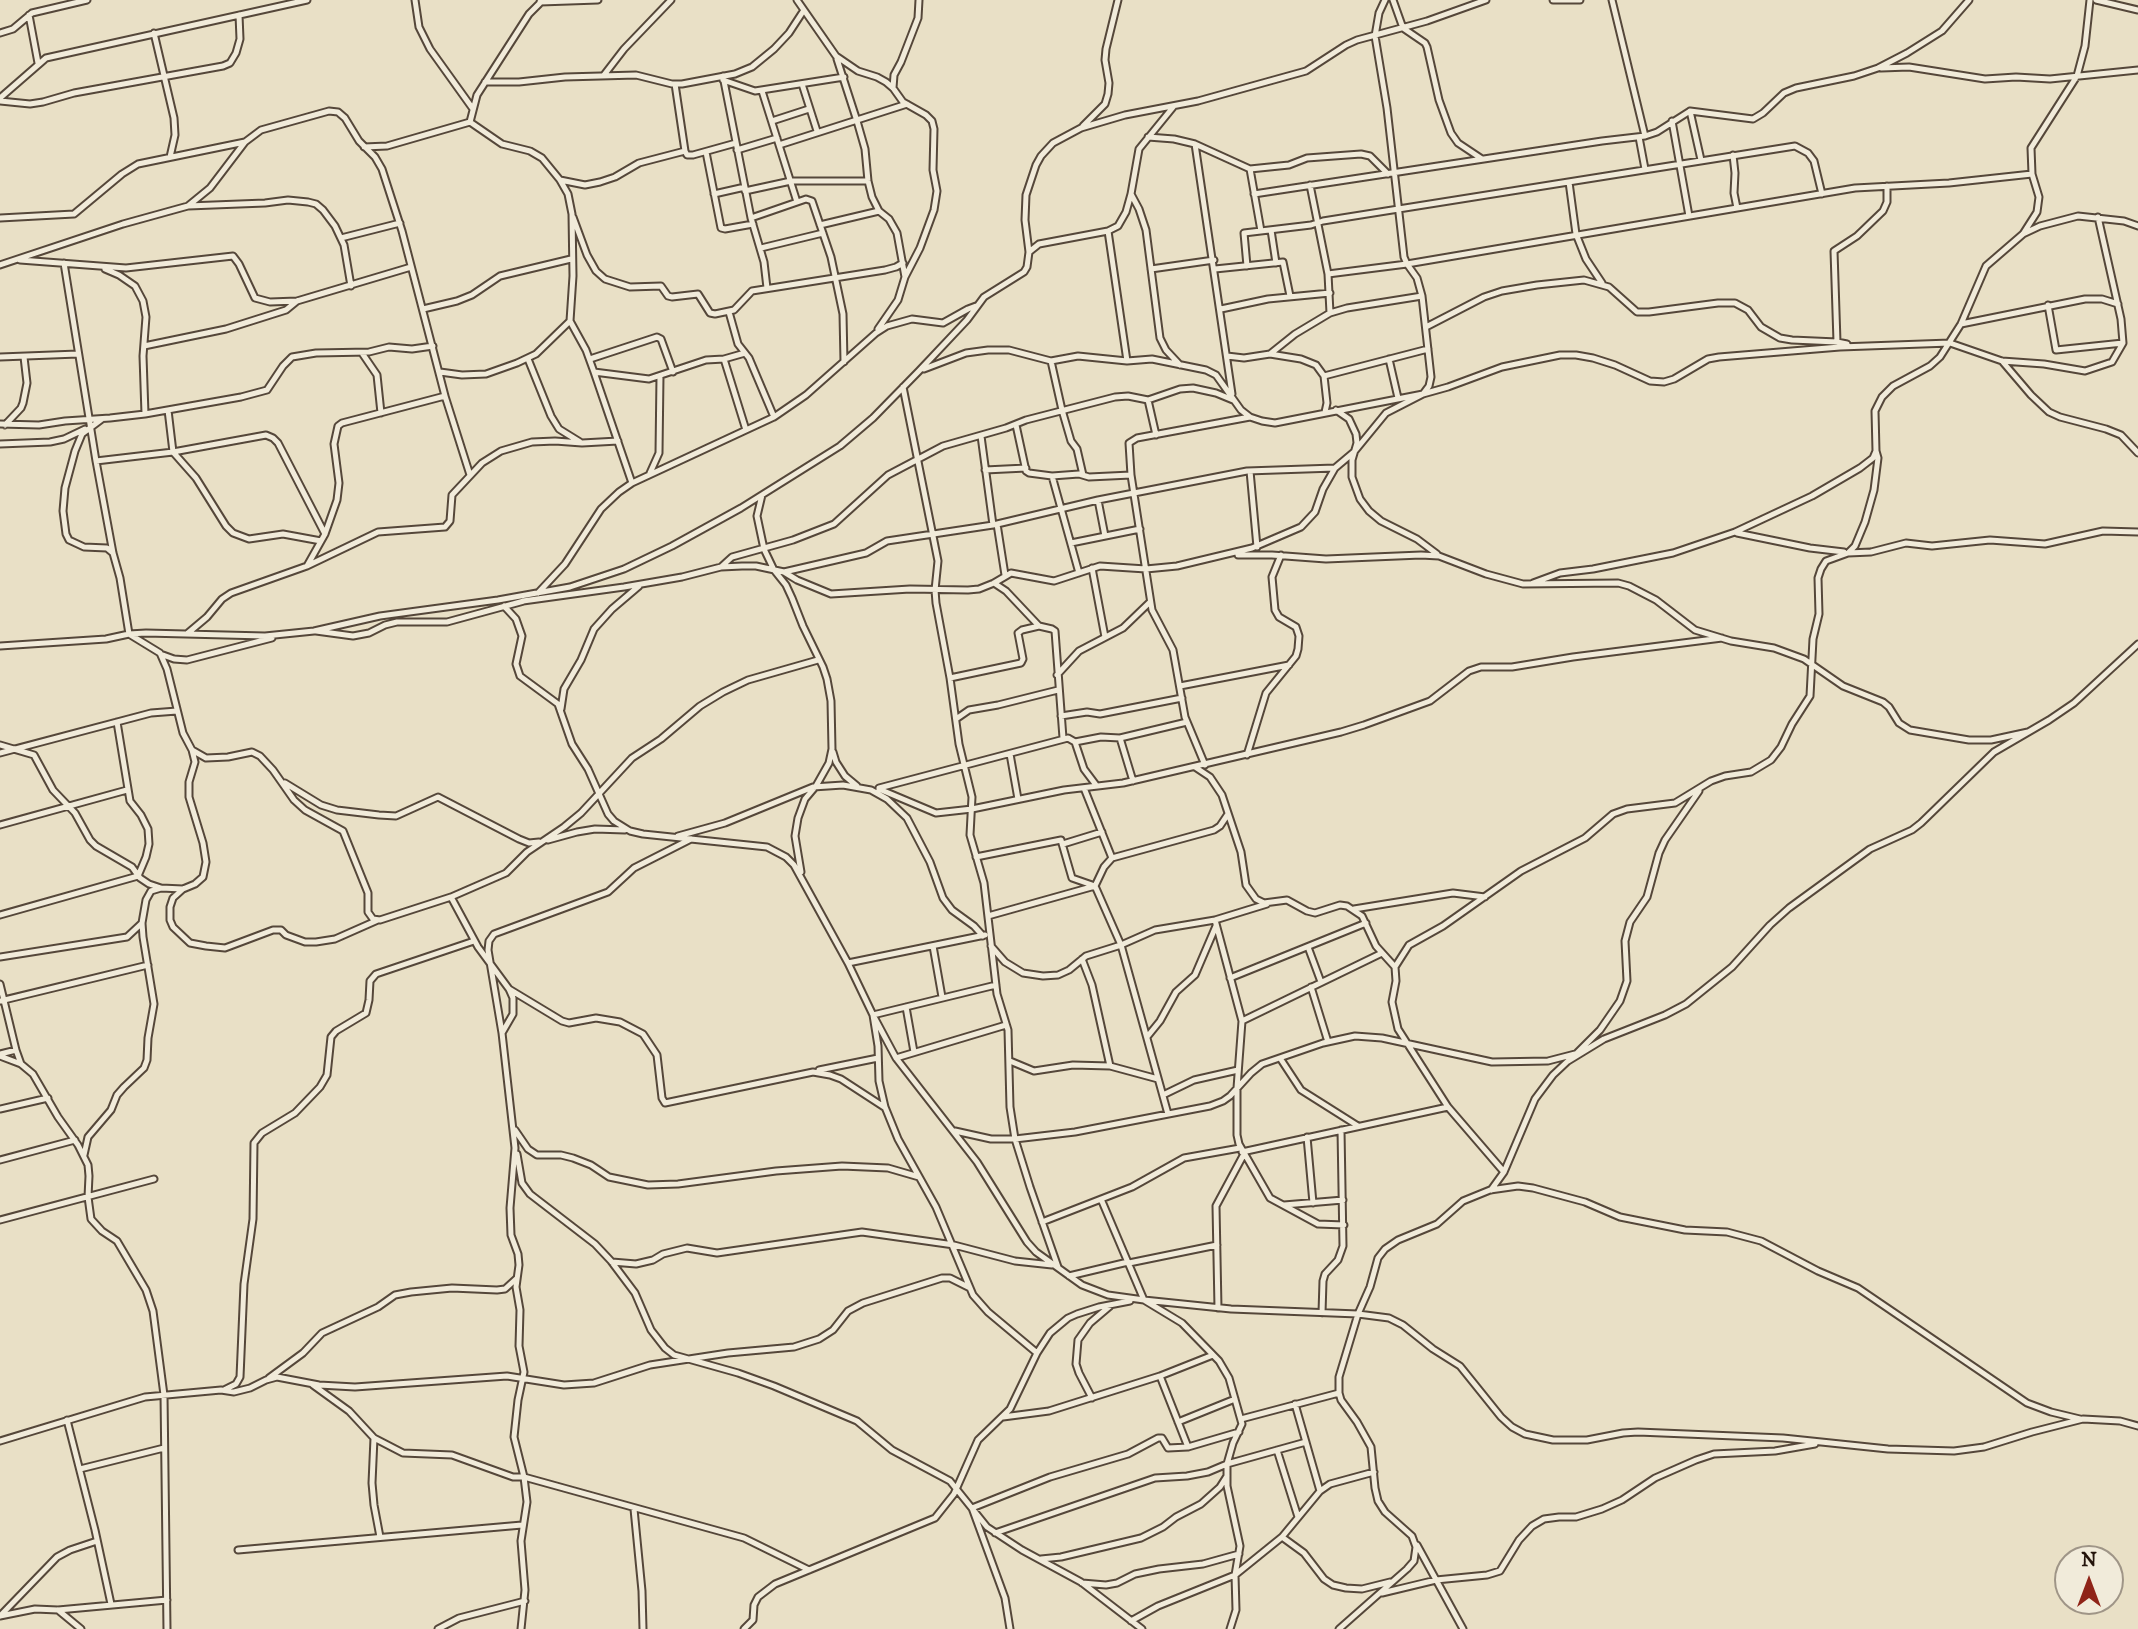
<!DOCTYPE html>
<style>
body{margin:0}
#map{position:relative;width:2138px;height:1629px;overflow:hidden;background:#e9e0c6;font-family:"IM FELL DW Pica",serif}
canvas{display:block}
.north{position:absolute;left:2054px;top:1545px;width:70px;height:70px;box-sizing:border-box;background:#f1ebda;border:2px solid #9f9587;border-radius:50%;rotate:0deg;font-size:19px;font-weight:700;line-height:28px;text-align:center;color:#24140b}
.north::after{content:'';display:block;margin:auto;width:24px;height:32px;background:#8f2418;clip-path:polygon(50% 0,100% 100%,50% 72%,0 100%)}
</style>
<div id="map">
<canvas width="2138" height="1629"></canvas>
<div class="north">N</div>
</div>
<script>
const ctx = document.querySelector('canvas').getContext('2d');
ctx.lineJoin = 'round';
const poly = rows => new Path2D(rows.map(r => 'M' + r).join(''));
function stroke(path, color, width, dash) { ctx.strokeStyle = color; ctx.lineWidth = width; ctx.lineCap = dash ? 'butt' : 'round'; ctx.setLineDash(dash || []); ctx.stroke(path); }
const minor = poly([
 [415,0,419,27,430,49,473,109],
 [797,0,836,56,858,71,877,77,886,82,893,88,903,102,926,115,932,121,934,129,933,170,937,191,934,210,920,248,905,277,898,300,878,329],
 [1393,0,1403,28,1425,43,1427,47,1439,100,1451,133,1458,143,1482,159],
 [1553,0,1580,0],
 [1612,0,1645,136],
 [2096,0,2138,10],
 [540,2,598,0],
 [29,15,38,63],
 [0,33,13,29,32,13,87,0],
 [154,33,174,118,175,135,170,157],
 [837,59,857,121,865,149,868,181,872,197,879,211,889,219,897,233,905,277],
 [1881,68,1909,67,1985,79,2016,77,2050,79,2138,70],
 [604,75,624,49,671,0],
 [723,76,751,218,764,262,767,288],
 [723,80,755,91,844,77],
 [485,82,519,82,565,77,636,75,672,84,682,84,735,74,752,67,774,49,789,33,804,10],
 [675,84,685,151],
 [802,84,817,131],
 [893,88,894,75,901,62,918,18,919,0],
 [762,91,797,202],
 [0,98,46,58,307,0],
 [0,101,30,104,43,102,74,93,223,66,230,63,236,53,240,39,239,15],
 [1690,111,1701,160],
 [772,121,809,109],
 [1672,121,1689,216],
 [470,122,477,95,529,14,543,0],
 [1083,126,1105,104,1108,94,1109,83,1105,60,1106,49,1118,0],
 [1148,137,1174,139,1195,144,1250,169,1289,165,1307,158,1361,154,1370,156,1388,174],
 [1639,137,1645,169],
 [1195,144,1232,394],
 [779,145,907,104],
 [364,147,387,146,470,122,502,144,530,151,542,158,560,180,568,194,572,214,573,276,570,321,586,350,594,372,632,483],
 [737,150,777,138],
 [706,152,721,228,725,229,753,224],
 [1733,155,1735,173,1734,193,1737,208],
 [1250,169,1261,231],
 [560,180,585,185,600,182,615,177,639,163,685,151,687,155,693,155,736,143],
 [1569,182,1576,234,1586,259,1602,283],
 [1310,185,1328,274,1330,313],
 [745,191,791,181,868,181],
 [714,194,745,187],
 [1131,194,1139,209,1146,230,1160,338,1166,350,1180,365],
 [1254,194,1602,141,1645,136,1657,132,1690,111,1753,119,1763,113,1784,93,1796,88,1854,76,1878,68,1907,53,1942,31,1969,0],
 [188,206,210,188,245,142,261,130,329,111,338,112,345,118,359,141,375,157,382,169,402,231,445,396,470,475],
 [573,217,587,255,596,271,605,279,630,287,661,286,668,296,672,297,698,294,710,313,715,314,734,310,752,291,885,270,896,267,903,263],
 [0,218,74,214,122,174,138,164,245,142],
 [751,218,806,199,812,201,831,257,843,314,844,362],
 [820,225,879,211],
 [1271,230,1276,263],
 [1108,231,1127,361],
 [2023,234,2040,226,2078,216,2124,221,2138,226],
 [341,238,400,223],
 [761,248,823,233],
 [1029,252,1039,244,1108,231,1118,226,1126,212,1131,194,1139,149,1174,106],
 [20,260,126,268,233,256,239,264,255,298,270,302,297,301,411,267],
 [64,263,96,461,113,553,120,578,129,634,160,653,167,669,183,733,192,750,206,758,228,757,252,752,260,756,273,770,294,800,305,810,343,831,368,893,368,912,373,919,380,920,451,897,478,947,509,989,513,998,513,1014,502,1033,515,1148,510,1208,511,1235,518,1254,519,1265,516,1287,520,1310,519,1346,524,1372,518,1400,514,1437,524,1477,527,1502,521,1541,525,1590,521,1629],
 [0,265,123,224,188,206,265,203,288,200,308,202,316,204,323,210,335,226,344,245,351,286],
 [1247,266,1244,233,1311,225,1323,221,1795,146,1808,153,1814,161,1822,194],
 [105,269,119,275,135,286,143,301,146,317,143,356,145,414],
 [1151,269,1214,260],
 [1215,269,1283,262,1290,296],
 [1328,274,1407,264,1855,188,1949,183,2032,174],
 [2048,305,2056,350,2123,343],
 [423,309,457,301,472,295,500,276,571,259],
 [1221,309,1268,299,1330,293],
 [729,312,738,344,749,358,774,417],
 [1961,324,2085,299,2102,299,2118,304],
 [1426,327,1484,297,1502,291,1537,285,1584,280,1609,287,1637,312,1649,312,1718,303,1735,303,1748,310,1761,327,1780,338,1792,340,1837,342,1847,344],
 [1837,342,1834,251,1857,236,1883,211,1887,202,1887,186],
 [144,346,226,329,286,310,297,301],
 [362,353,377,375,381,413],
 [1270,354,1295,334,1330,313,1347,308,1422,296],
 [1227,356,1244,358,1270,354,1301,359,1316,365,1324,376,1327,403,1325,412],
 [0,357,78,354],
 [528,359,551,416,559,429,580,442],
 [590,359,657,337,661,339,673,372],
 [724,359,746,430],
 [1389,359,1398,398],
 [1051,361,1062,410,1071,441,1077,449,1083,475],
 [2002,361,2031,395,2049,412,2060,417,2106,429,2121,435,2138,453],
 [924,369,966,353,988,350,1009,350,1051,361,1078,356,1127,361,1152,359,1206,370,1216,375,1241,410,1250,417,1262,421,1275,423,1423,394,1448,387,1502,367,1560,355,1576,355,1593,358,1615,365,1650,381,1664,382,1674,379,1708,359,1719,357,1840,347,1950,343,2002,361,2044,364,2085,371,2112,362,2123,343,2121,319,2098,217],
 [440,372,462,375,486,374,517,363,536,354,570,321],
 [594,372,649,379,706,360,724,359,745,353],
 [1324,376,1428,349],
 [903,387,938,561,935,590,936,603,950,678,959,744,972,797,970,835,984,883,997,994,1008,1030,1010,1107,1015,1139,1030,1187,1058,1267],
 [1148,400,1156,435],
 [168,410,173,452,196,478,226,526,233,533,249,539,283,534,321,541],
 [1336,410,1349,419,1356,434,1357,443,1352,460,1352,477,1360,499,1369,511,1381,521,1417,539,1437,554],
 [102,419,82,434,75,451,65,488,63,511,66,534,69,540,84,547,107,548,113,553],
 [0,424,39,425,65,421,110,418,145,414,241,397,267,390,283,366,292,357,316,353,369,352,389,347,412,349,433,346],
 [5,425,21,408,23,403,27,383,24,357],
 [1016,425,1026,471,1029,473,1052,476,1079,474,1089,477,1131,475],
 [981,436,993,525],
 [0,444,50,442,64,439,85,429],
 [1876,451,1878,458,1874,490,1865,522,1855,546,1848,553,1871,552,1906,543,1932,546,1990,540,2045,544,2103,531,2138,532],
 [96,461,173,452,266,435,273,438,278,443,325,534],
 [985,470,1026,468],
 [1250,471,1257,547],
 [650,473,659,453,660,376],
 [1052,476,1079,573],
 [762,495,757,516,764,549,774,570,786,585,792,598,803,626,823,667,827,679,831,701,832,749,829,763,816,786,805,799,798,818,795,836,801,872],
 [1098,500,1105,536],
 [997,524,1005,575],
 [1737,533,1810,548,1844,552],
 [1071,543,1140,529],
 [1238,555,1272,555,1326,559,1421,555,1439,556,1486,574,1523,584,1618,583,1629,586,1656,600,1695,630,1731,641,1774,648,1804,659,1843,686,1883,702,1889,707,1899,723,1910,730,1969,740,1991,740,2028,732],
 [307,566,325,534,337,500,339,483,334,444,338,426,342,423,445,396],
 [721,567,732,557,793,540,834,524,888,475,943,446,1006,428,1026,420,1115,397,1128,396,1148,400,1180,389,1193,388,1216,393,1233,400],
 [1092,568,1105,637],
 [784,572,866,553,887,541,993,525,1098,500,1247,471,1335,468],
 [994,583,1006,591,1039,626,1052,629,1055,631,1063,738],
 [1533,583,1560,573,1593,569,1673,553,1735,532,1812,496,1860,468,1873,458,1876,451,1875,411,1882,397,1893,386,1930,366,1940,357,1961,324,1986,266,2023,234,2037,212,2039,197,2032,174,2031,148,2077,76,2085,46,2090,0],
 [538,593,565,564,601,509,619,492,632,483,774,417,806,395,876,333,887,326,912,319,943,323,968,309,976,306],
 [523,601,624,587,682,577,721,567,742,566,756,566,784,572,797,580,831,594,910,589,968,590,979,589,994,583,1011,573,1054,581,1100,566,1146,569,1177,566,1252,548,1301,527,1315,512,1323,489,1335,468,1354,452,1386,413,1423,394,1429,386,1431,377,1422,296,1417,278,1407,264,1404,257,1387,108,1375,36,1379,13,1385,0],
 [504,606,516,619,522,636,516,664,520,676,558,704,572,744,588,769,608,814,614,821,630,831,643,834,767,847,786,857,794,865,848,963,873,1015,896,1058,977,1162,1027,1242,1036,1252,1082,1285,1108,1295,1144,1300,1231,1309,1358,1314,1389,1318,1403,1325,1433,1349,1460,1366,1501,1417,1512,1427,1525,1434,1553,1440,1587,1440,1623,1433,1638,1432,1783,1438,1888,1449,1954,1451,1984,1447,2032,1432,2083,1419,2120,1421,2138,1426],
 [316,631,353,636,369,633,385,625,397,622,447,622,524,601],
 [188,633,207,617,222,599,231,593,307,566,378,532,445,527,450,521,452,495,482,463,501,451,532,442,555,441,582,443,618,441],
 [0,646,106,639,129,634,146,633,265,636,314,631,380,616,498,600,570,587,624,569,672,546,741,508,840,446,873,418,919,371,967,320,984,297,1024,272,1027,267,1029,252,1025,220,1026,195,1036,165,1041,156,1053,143,1081,128,1125,115,1198,101,1306,71,1346,45,1357,40,1427,21,1486,0],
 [163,655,174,659,187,660,272,638],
 [1057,675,1079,651,1123,628,1150,602],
 [950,678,1021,663,1023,659,1018,633,1022,630,1039,626],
 [1180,686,1289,665],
 [561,709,564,689,581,660,594,629,612,609,639,586],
 [1061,716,1087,712,1100,714,1182,698],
 [956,719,969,710,998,705,1058,690],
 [1120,738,1133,781],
 [1075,742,1101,737,1120,738,1187,722],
 [0,745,34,755,53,790,75,813,90,840,96,846,132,867,140,878,149,884,161,888,183,889,195,884,203,877,206,862,203,843,189,797,189,782,195,762,192,750],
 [833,752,836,762,845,776,857,786],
 [0,753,151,713,177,711],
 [1010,754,1018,799],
 [1247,755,1266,693,1296,656,1298,649,1299,636,1296,627,1279,617,1275,610,1272,577,1281,555],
 [1205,765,1185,717,1173,650,1152,610,1131,475,1129,443,1137,438,1250,417],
 [1195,767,1210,777,1222,795,1241,852,1246,885,1256,899,1264,903,1287,900,1307,911,1315,913,1340,905,1347,906,1362,916,1376,946,1395,967,1396,981,1392,1002,1398,1029,1448,1107,1504,1172],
 [285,783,321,805,337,810,379,815,396,816,438,797,519,839,529,843,539,842],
 [879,788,1068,738,1075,742,1084,769,1096,785],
 [1084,788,1112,858],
 [879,789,936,813,972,809,1064,790,1123,783,1341,732,1364,725,1430,701,1469,671,1481,667,1512,667,1573,657,1722,638],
 [0,825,127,790],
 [678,836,725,823,813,787,843,785,871,790,887,799,907,818,930,862,943,898,952,910,974,926,983,936],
 [548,840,577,832,595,829,625,830],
 [1063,844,1102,832],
 [976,857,1061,840,1072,878,1095,886,1121,945,1168,1114],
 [183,889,173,898,170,907,170,920,173,927,190,943,206,946,225,948,273,930,281,930,286,935,305,942,316,942,335,939,378,920],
 [451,897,506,873,527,852,564,827,581,813,632,758,661,739,700,706,723,692,748,680,818,660],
 [1354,909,1453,893,1485,897],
 [0,915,138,876,146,857,149,844,148,829,141,815,130,801,117,722],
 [988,916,1095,886,1104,867,1112,858,1214,830,1220,826,1228,814],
 [1215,920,1242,1021,1237,1088,1237,1135,1239,1144,1270,1198,1318,1224,1344,1225],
 [933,946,942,997],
 [991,946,1005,962,1023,973,1043,976,1058,975,1069,970,1086,956,1121,945,1155,930,1215,920,1267,904],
 [1308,947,1321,982],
 [0,957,127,937,142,923],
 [1082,959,1092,985,1110,1066],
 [848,963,985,935],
 [1395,967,1409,945,1443,926,1521,871,1585,838,1613,814,1627,809,1675,803,1711,781,1725,776,1751,772,1771,760,1781,747,1792,724,1810,696,1813,639,1819,614,1818,578,1821,569,1826,561,1848,553],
 [1230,978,1366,923],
 [0,984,16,1050,21,1064],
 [996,985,873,1015,878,1046,879,1081,885,1107,898,1139,936,1207,973,1295,988,1312,1037,1353],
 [1311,987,1328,1042],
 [509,989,562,1021,569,1023,596,1018,620,1022,643,1034,657,1055,662,1098,665,1103,813,1072,830,1075,841,1079,884,1107],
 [0,1001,148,965],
 [906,1007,914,1052],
 [1242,1021,1382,953],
 [502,1033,488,950,489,941,494,934,608,892,634,868,691,839],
 [1147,1037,1160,1021,1176,992,1195,975,1216,926],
 [1577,1053,1600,1030,1620,1001,1627,981,1625,941,1630,922,1647,897,1659,853,1665,840,1699,791],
 [0,1054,16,1050],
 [0,1056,21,1064,33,1074,58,1117,78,1145,88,1165,89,1176,88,1197,91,1219,102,1231,117,1241,146,1290,153,1311,164,1395,167,1629],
 [896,1058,1006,1025],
 [1280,1058,1301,1090,1358,1126],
 [1010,1061,1034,1071,1073,1065,1110,1066,1158,1079],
 [1568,1061,1604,1039,1665,1015,1686,1004,1732,967,1770,925,1789,908,1870,849,1912,830,1921,823,1994,752,2049,720,2074,703,2138,644],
 [819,1070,878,1058],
 [1163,1095,1194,1080,1238,1070],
 [0,1109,48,1098],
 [515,1130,528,1149,537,1155,561,1155,573,1158,591,1165,609,1177,648,1185,678,1184,776,1171,842,1166,888,1168,919,1177],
 [955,1131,991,1139,1015,1139,1075,1132,1210,1106,1223,1101,1230,1096,1251,1073,1262,1064,1323,1043,1355,1036,1382,1038,1492,1062,1548,1061,1575,1054],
 [1307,1137,1313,1203],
 [1242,1152,1448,1107],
 [517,1154,522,1183,530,1194,595,1244,611,1261,635,1293,651,1330,665,1348,674,1355,738,1373,774,1386,857,1421,892,1450,950,1481,987,1527,1022,1550,1081,1582,1142,1629],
 [84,1155,88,1137,111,1110,117,1095,124,1087,144,1068,147,1060,148,1038,154,1004,143,937,142,923,146,900,151,891,161,888],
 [0,1160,75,1140],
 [1491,1190,1504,1172,1535,1099,1553,1075,1570,1059],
 [1101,1199,1144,1300,1182,1323,1219,1361,1229,1378,1242,1424,1233,1443,1227,1464,1227,1486,1240,1546,1235,1575,1236,1610,1230,1629],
 [1284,1205,1343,1200],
 [0,1220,154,1179],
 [1042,1222,1132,1187,1184,1158,1240,1148],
 [612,1262,636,1264,653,1260,663,1254,687,1248,717,1253,862,1232,954,1245,1015,1261,1052,1265],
 [1129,1263,1217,1245],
 [1069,1276,1128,1262],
 [1218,1308,1216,1206,1244,1154],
 [1322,1313,1323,1281,1325,1274,1338,1260,1343,1246,1341,1130],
 [1160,1376,1188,1447],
 [269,1378,303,1353,322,1333,378,1307,395,1295,411,1292,452,1288,497,1290,505,1289,516,1279],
 [313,1385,349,1411,374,1438,403,1453,452,1455,513,1477,524,1477,744,1538,809,1570],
 [224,1390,236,1384,240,1377,244,1284,253,1219,254,1143,262,1133,295,1113,320,1087,327,1075,331,1037,336,1031,366,1013,369,1000,370,981,376,974,474,941],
 [1092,1398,1079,1373,1076,1364,1078,1340,1090,1323,1110,1306],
 [1295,1404,1320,1491],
 [1003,1417,1049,1411,1160,1376,1213,1355],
 [1241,1419,1339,1393],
 [67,1420,95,1530,111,1604],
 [1178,1422,1235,1399],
 [374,1438,372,1483,374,1505,380,1537],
 [0,1441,145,1397,221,1390,234,1392,250,1388,266,1380,277,1377,319,1385,355,1387,507,1376,564,1385,594,1383,650,1365,728,1353,794,1347,819,1339,833,1330,848,1311,863,1303,942,1278,950,1278,970,1288],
 [1277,1450,1298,1517],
 [80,1469,164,1448],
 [634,1509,642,1591,643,1629],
 [995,1533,1155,1478,1187,1476,1208,1472,1227,1464,1306,1442],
 [1282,1537,1304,1553,1324,1579,1333,1585,1346,1588,1362,1589,1390,1582],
 [1417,1545,1463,1629],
 [238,1550,522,1525],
 [1041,1559,1061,1557,1141,1538,1163,1527,1176,1517,1201,1504,1220,1487,1227,1476],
 [1082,1583,1106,1585,1117,1583,1135,1574,1159,1569,1203,1564,1239,1554],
 [1382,1593,1436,1580,1487,1575,1500,1571,1519,1540,1532,1526,1544,1519,1559,1517,1576,1517,1602,1509,1622,1500,1655,1478,1696,1460,1714,1454,1775,1451,1815,1444],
 [58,1610,81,1629],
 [0,1616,35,1609,58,1610,167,1600],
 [0,1616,57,1557,70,1550,97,1541],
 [1131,1621,1158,1606,1235,1575,1282,1537,1320,1491,1330,1484,1374,1472],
 [438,1629,459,1618,525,1601],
 [744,1629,753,1620,754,1605,758,1597,775,1584,935,1518,954,1494,978,1440,1010,1409,1037,1353,1050,1333,1068,1318,1077,1314,1099,1307,1130,1301],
 [1010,1629,1005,1598,972,1508,1050,1477,1128,1454,1158,1438,1162,1438,1168,1448,1188,1447,1239,1432],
 [1339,1629,1407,1569,1414,1561,1416,1547,1412,1536,1385,1512,1378,1501,1375,1488,1371,1447,1357,1422,1341,1400,1339,1393,1339,1377,1358,1314,1370,1287,1378,1258,1385,1249,1398,1240,1437,1224,1463,1201,1490,1190,1518,1186,1533,1188,1585,1202,1620,1217,1685,1230,1727,1232,1761,1241,1818,1271,1858,1288,2027,1403,2051,1412,2080,1419]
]);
stroke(minor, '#55473a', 9);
stroke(minor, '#f1ebda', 5);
</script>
